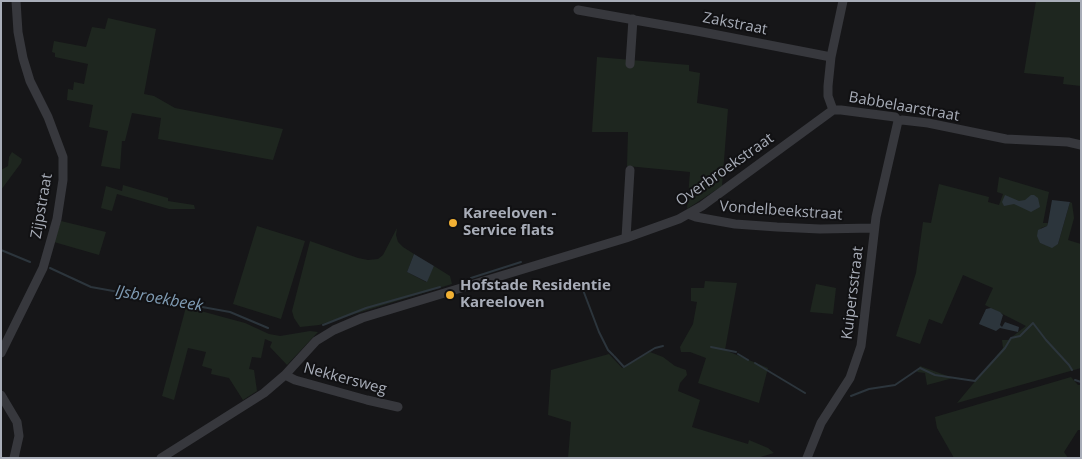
<!DOCTYPE html>
<style>
body{margin:0}
#map{position:relative;width:1082px;height:459px;overflow:hidden;background:#161618;font-family:"Open Sans",sans-serif}
canvas{display:block}
.frame{position:absolute;inset:0;border:2px solid #a8adb8;pointer-events:none}
</style>
<div id="map">
<canvas width="1082" height="459"></canvas>
<div class="frame"></div>
</div>
<script>
const ctx = document.querySelector('canvas').getContext('2d');
ctx.lineJoin = 'round';
function fillPath(path, color) { ctx.fillStyle = color; ctx.fill(path, 'evenodd'); }
const poly = rows => new Path2D(rows.map(r => 'M' + r).join(''));
function stroke(path, color, width, dash) { ctx.strokeStyle = color; ctx.lineWidth = width; ctx.lineCap = dash ? 'butt' : 'round'; ctx.setLineDash(dash || []); ctx.stroke(path); }
function label(font, color, halo, rows, align = 'center') {
  ctx.font = font + ' "Open Sans",sans-serif'; ctx.lineWidth = 4; ctx.setLineDash([]); ctx.textBaseline = 'middle'; ctx.strokeStyle = halo; ctx.fillStyle = color; for (const [text, x, y, turn = 0] of rows) {
    ctx.save(); ctx.translate(x, y); ctx.rotate((+turn || 0) * Math.PI / 180); ctx.textAlign = isNaN(turn) ? turn : align; if (halo) ctx.strokeText(text, 0, 0); ctx.fillText(text, 0, 0); ctx.restore();
  }
}
fillPath(poly([
 [1036,1,1081,1,1081,86,1063,84,1064,77,1024,73],
 [108,18,156,29,144,94,154,96,175,108,283,129,273,160,158,139,161,118,132,113,125,141,122,141,120,169,101,166,108,131,89,127,93,105,67,100,68,89,73,90,74,82,84,84,88,64,55,57,55,53,52,52,54,41,86,47,92,27,105,29],
 [597,57,689,65,689,71,700,73,697,103,728,109,722,186,687,209,690,172,627,166,628,132,592,132],
 [12,152,22,159,21,163,1,190,1,170,8,166,9,157],
 [999,177,1049,192,1043,223,1048,223,1047,226,1041,228,1040,243,1046,245,1058,244,1070,202,1072,203,1074,218,1068,240,1081,244,1081,368,957,403,1003,348,1002,340,1008,340,1026,326,985,305,993,288,963,275,942,324,929,319,920,344,896,336,916,273,923,222,931,223,939,184,989,197,988,202,999,205,1003,194,997,192],
 [123,185,168,198,168,201,194,205,195,209,169,209,117,194,112,211,101,208,106,186,122,191],
 [61,221,106,232,99,255,54,242],
 [257,226,305,241,281,319,233,304],
 [397,228,396,235,398,242,403,247,414,254,407,272,426,282,434,266,450,276,452,284,319,325,300,327,294,318,292,311,310,241,358,258,368,260,378,259,383,255],
 [705,281,737,283,725,350,768,368,759,403,698,383,706,358,690,352,681,352,680,347,693,324,697,302,691,301,691,288,704,288],
 [816,284,836,288,833,314,810,312],
 [186,307,245,323,269,334,280,336,310,331,318,332,287,365,270,347,272,342,265,339,261,358,252,357,249,369,254,370,257,391,243,400,229,378,211,374,212,369,202,366,206,352,188,348,174,400,162,396],
 [650,352,663,357,675,366,686,370,687,375,680,383,678,391,700,400,692,427,748,444,749,440,768,448,774,453,757,458,568,458,571,422,548,415,551,370,609,354,622,368],
 [920,366,953,378,927,385,925,373,917,372],
 [1071,377,1078,385,1081,385,1081,430,1078,430,1064,452,1068,458,954,458,937,428,935,417]
]), '#1e261f');
fillPath(poly([
 [1005,195,1019,201,1025,200,1031,195,1034,195,1038,198,1040,207,1031,212,1014,204,1004,206,1002,202],
 [1052,200,1070,202,1058,244,1052,248,1040,243,1037,236,1038,230,1047,226,1048,223],
 [414,254,434,266,427,282,407,272],
 [991,308,1000,312,1003,315,1000,325,1002,327,1005,322,1019,327,1018,332,1000,328,996,331,979,324,986,309]
]), '#2c353c');
stroke(poly([
 [1,250,30,262],
 [50,268,91,287,230,312,268,328],
 [471,278,521,262],
 [580,282,599,332,608,350,613,355],
 [323,325,366,308,440,287],
 [711,347,736,352],
 [738,354,748,360],
 [614,356,624,367,655,348,663,346],
 [755,363,805,393],
 [1075,380,1081,382],
 [851,396,869,389,895,385,920,368,935,375,975,381,1005,348,1011,338,1020,336,1033,323,1046,340,1069,365,1072,370]
]), '#2c353c', 2);
stroke(poly([
 [578,10,697,31,831,57],
 [630,64,633,19],
 [833,110,841,110,895,117,898,121,902,120,928,123,1006,139,1068,142,1081,145],
 [833,110,828,96,828,86,831,57,843,1],
 [688,214,696,217,735,224,777,227,820,229,874,228],
 [626,238,630,170],
 [1,353,43,268,57,219,63,180,63,157,48,117,30,81,23,58,18,32,16,1],
 [285,375,295,380,367,400,398,407],
 [1,395,17,422,19,436,14,458],
 [161,458,264,393,285,375,316,341,334,330,362,318,626,238,679,219,702,206,833,110],
 [807,458,821,423,850,378,861,346,876,217,898,121]
]), '#37383d', 9);
for (const [x, y, r, color] of [
 [453,223,5,"#f2b134"],
 [450,295,5,"#f2b134"]
]) { const dot = new Path2D(); dot.arc(x, y, r, 0, 2 * Math.PI); ctx.fillStyle = color; ctx.fill(dot); stroke(dot, '#111113', 2); }
label('15px', '#a8adb8', '#111113', [
 ["Zakstraat",735,24,11],
 ["Babbelaarstraat",904,107,10],
 ["Overbroekstraat",725,170,-35],
 ["Zijpstraat",42,206,-80],
 ["Vondelbeekstraat",781,211,4],
 ["Kuipersstraat",853,293,-83],
 ["Nekkersweg",345,379,15]
]);
label('bold 15px', '#a8adb8', '#111113', [
 ["Kareeloven -",463,214],
 ["Service flats",463,231],
 ["Hofstade Residentie",460,286],
 ["Kareeloven",460,303]
], 'left');
label('italic 16px', '#7f9bb3', '#111113', [
 ["IJsbroekbeek",159,299,10]
]);
</script>
